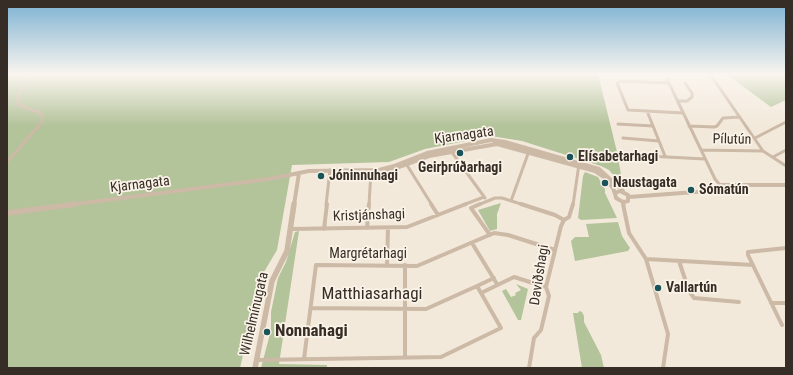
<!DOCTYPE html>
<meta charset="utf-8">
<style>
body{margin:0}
#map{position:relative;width:793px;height:375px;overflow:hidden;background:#f3e9db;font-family:"Roboto Condensed",sans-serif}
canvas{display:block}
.frame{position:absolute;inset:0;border:8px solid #372d27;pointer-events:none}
</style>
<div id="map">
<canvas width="793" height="375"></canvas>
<div class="frame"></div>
</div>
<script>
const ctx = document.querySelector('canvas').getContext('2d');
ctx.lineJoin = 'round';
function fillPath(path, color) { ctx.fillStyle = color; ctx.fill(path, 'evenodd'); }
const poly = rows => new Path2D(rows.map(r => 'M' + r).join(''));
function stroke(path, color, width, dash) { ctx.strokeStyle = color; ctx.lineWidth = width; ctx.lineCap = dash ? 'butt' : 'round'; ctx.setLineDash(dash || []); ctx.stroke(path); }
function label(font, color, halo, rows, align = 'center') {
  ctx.font = font + ' "Roboto Condensed",sans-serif'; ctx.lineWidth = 3.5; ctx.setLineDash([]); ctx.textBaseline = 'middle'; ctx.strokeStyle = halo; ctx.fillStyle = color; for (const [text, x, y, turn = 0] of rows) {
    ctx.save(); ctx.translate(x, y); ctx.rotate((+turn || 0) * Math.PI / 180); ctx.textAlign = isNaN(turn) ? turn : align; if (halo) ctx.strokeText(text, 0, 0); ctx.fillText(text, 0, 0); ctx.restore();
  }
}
fillPath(poly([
 [7,74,598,74,617,152,623,186,609,170,601,166,522,141,491,136,425,149,389,162,292,165,277,250,261,277,240,368,7,368],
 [726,74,786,74,786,100,771,107],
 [585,172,598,177,605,189,605,193,617,218,581,220,578,218,583,176],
 [501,203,497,214,497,229,490,231,478,210],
 [618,222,622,236,630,248,628,251,575,261,571,241,575,237,589,237,586,224],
 [299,231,279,364,327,365,327,368,261,368,271,330,271,312,278,278,286,262,295,232],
 [516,284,528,289,521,320,518,320,502,291,506,289,511,297,516,295,515,293,521,290],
 [579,311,582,312,584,316,584,322,601,355,604,368,582,368,573,313,578,313]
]), '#b3c39a');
stroke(poly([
 [710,74,763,151,786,166],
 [667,79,715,179,720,185],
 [669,83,621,81,617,83,628,110,683,113],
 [678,101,687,101,692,97,692,93,685,83],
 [647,111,665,156],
 [618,124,653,126],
 [689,126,714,127,717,126,723,118,740,117],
 [623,138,659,141],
 [755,138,786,122],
 [701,150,763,151],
 [451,151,485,198],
 [629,155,705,159],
 [773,157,786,150],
 [7,162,42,122,42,115,40,113,19,105,17,98,23,87,35,74],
 [405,162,432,205],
 [511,201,529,151],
 [623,202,624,205],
 [326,205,330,170],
 [369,205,371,171],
 [463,205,484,197],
 [478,205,495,198,502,198,524,205],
 [573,205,579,164]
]), '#ccb9a6', 3);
stroke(poly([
 [431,204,438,215],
 [521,204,555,215,564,220],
 [623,204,629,233,646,259,668,334,663,368],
 [471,208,480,204],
 [471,208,490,235],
 [367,228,369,204],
 [291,229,407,227,466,204],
 [324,229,327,204],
 [472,243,497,284],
 [646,259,753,265],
 [679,261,689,291,694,298,739,302],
 [387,265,388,228],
 [405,265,405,358],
 [477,286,494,278],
 [481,293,514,277,546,287],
 [771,303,786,303],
 [782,325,748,255,748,252,786,248],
 [304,359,316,265,417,266,494,233,508,235,555,250],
 [257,360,441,357,501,328,477,286,426,309,311,308],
 [529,368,534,338,541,330,549,296,546,287,561,226,564,220,569,217,573,204]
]), '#ccb9a6', 4);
stroke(poly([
 [347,173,385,172,429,156,497,144,595,171,604,177,613,188,615,194],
 [620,191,628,195,628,201,623,202,616,198,615,193,620,191],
 [629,197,709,191,720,185,786,185],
 [68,205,269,179,309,171,379,170,394,166,427,153,491,140,505,142,599,169,623,191],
 [294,205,299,173]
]), '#ccb9a6', 4);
stroke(poly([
 [7,213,76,204],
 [255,368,272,281,287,251,294,204]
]), '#ccb9a6', 5.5);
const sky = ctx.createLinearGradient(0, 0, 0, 126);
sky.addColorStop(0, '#7bb1d2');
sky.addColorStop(0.59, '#faf5ef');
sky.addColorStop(1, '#faf5ef00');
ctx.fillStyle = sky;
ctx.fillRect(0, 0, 793, 126);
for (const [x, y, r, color] of [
 [460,153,4,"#1b535b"],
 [570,157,4,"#1b535b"],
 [321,176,4,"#1b535b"],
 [605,183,4,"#1b535b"],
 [691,190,4,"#1b535b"],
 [658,288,4,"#1b535b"],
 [267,332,4,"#1b535b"]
]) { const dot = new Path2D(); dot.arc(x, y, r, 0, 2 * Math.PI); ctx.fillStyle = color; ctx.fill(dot); stroke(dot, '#faf3e7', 1.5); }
label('14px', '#372d27', '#faf3e7', [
 ["Kjarnagata",464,136,-8],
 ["Pílutún",732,140,1],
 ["Kjarnagata",140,185,-7],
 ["Kristjánshagi",369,216,-2],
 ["Margrétarhagi",368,254],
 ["Daviðshagi",540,275,-81],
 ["Wilhelmínugata",255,314,-77]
]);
label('bold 14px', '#372d27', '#faf3e7', [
 ["Elísabetarhagi",578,157],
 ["Geirþrúðarhagi",460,168,"center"],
 ["Jóninnuhagi",329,176],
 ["Naustagata",613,183],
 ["Sómatún",699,190],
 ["Vallartún",666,288]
], 'left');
label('17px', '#372d27', '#faf3e7', [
 ["Matthiasarhagi",372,295]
]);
label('bold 17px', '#372d27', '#faf3e7', [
 ["Nonnahagi",275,332]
], 'left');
</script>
